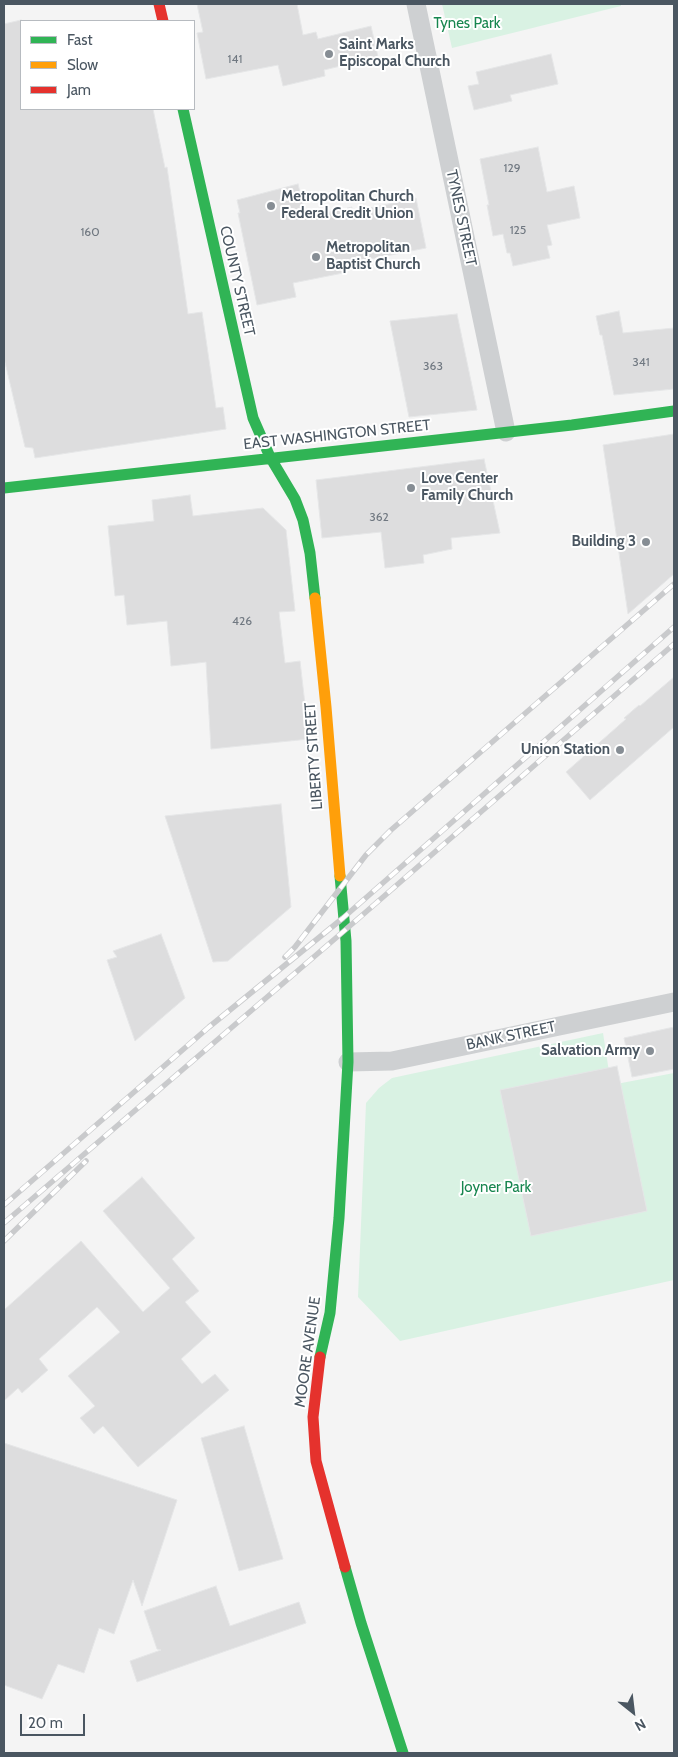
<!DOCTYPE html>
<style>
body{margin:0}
#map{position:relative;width:678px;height:1757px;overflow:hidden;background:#f4f4f4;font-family:Cabin,sans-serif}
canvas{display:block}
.frame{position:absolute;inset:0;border:5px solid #4a5661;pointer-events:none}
.legend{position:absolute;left:20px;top:20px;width:175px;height:90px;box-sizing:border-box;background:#fff;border:1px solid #b7bbc0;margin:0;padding:6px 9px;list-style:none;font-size:15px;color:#4a5661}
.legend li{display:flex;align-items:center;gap:10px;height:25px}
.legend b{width:25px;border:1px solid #b7bbc0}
.north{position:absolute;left:608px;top:1687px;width:50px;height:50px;-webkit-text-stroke:4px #fff;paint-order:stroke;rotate:151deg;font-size:14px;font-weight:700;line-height:20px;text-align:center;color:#4a5661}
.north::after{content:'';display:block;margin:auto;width:18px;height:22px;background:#4a5661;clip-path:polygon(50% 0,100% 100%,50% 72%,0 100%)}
.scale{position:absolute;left:20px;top:1714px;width:65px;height:22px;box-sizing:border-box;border:2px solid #4a5661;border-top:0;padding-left:6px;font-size:15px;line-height:18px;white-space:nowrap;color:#4a5661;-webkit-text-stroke:4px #fff;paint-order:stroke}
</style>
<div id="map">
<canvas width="678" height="1757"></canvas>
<div class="frame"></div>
<ul class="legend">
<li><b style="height:6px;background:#30b455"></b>Fast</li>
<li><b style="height:6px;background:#ff9f0a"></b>Slow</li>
<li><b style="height:6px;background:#e5322d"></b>Jam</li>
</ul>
<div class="north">N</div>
<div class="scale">20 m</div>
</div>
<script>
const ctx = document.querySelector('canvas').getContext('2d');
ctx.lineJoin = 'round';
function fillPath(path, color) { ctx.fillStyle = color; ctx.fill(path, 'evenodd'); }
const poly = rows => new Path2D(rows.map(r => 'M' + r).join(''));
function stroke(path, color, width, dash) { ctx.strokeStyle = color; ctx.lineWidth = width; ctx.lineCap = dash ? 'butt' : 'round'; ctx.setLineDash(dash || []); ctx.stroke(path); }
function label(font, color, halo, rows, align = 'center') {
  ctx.font = font + ' Cabin,sans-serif'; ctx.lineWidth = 4; ctx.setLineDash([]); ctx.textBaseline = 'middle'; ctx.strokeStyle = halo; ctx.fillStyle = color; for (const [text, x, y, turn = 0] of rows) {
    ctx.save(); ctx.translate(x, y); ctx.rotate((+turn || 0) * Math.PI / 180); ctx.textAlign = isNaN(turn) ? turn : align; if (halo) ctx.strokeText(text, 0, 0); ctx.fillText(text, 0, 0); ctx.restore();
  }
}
fillPath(poly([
 [442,4,621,4,621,6,452,48],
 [603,1033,611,1085,674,1073,674,1280,400,1341,358,1297,366,1103,379,1088,392,1078]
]), '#d9f2e3');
const building = poly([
 [197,4,297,4,303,35,316,32,318,39,371,26,378,57,324,70,325,76,283,86,278,65,206,79,197,33,203,32,197,4],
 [21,20,21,109,153,109,165,168,167,167,188,314,202,312,216,408,223,407,226,429,35,458,33,448,25,447,4,358,4,24,21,20],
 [551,54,558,84,510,95,512,101,474,110,468,86,479,84,476,72,551,54],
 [538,147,547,192,574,186,580,218,547,225,552,245,547,246,550,258,513,266,510,253,507,253,503,234,493,236,487,205,489,205,480,159,538,147],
 [298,184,306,217,352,207,352,212,416,198,426,248,341,265,343,273,293,283,296,297,257,305,238,213,240,213,237,200,298,184],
 [619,311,623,333,674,328,674,389,614,395,602,335,600,335,596,316,619,311],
 [457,314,477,410,409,417,390,321,457,314],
 [674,434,674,574,628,614,603,445,674,434],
 [484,459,500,533,451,538,452,549,423,555,424,563,385,568,381,532,322,538,316,480,484,459],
 [190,495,193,516,263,508,286,530,295,611,279,612,285,663,300,661,309,739,211,749,206,662,171,666,167,621,127,625,124,595,115,596,108,526,154,521,152,500,190,495],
 [674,677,674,727,590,800,566,772,626,719,624,718,639,705,640,706,674,677],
 [281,804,291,907,228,961,213,962,165,816,281,804],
 [161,934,185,998,135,1041,107,960,117,957,113,951,161,934],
 [674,1027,674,1069,632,1077,624,1038,674,1027],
 [617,1066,647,1211,531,1236,500,1090,617,1066],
 [142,1177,195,1238,172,1259,199,1291,185,1302,211,1332,181,1359,202,1384,215,1374,229,1390,138,1467,103,1426,94,1434,80,1418,95,1406,68,1376,120,1332,97,1307,39,1359,48,1370,22,1393,18,1388,4,1401,4,1310,81,1241,143,1312,170,1288,103,1211,142,1177],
 [244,1426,283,1559,239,1571,201,1438,244,1426],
 [4,1443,177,1500,142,1606,133,1580,114,1634,99,1628,84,1673,58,1664,42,1699,4,1685,4,1443],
 [216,1586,230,1626,299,1602,306,1623,137,1682,130,1661,161,1650,157,1649,144,1611,216,1586]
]);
fillPath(building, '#ddddde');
stroke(building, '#e5e6e7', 1);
stroke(poly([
 [416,4,506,432],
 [348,1062,392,1061,674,1002]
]), '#ced0d2', 19);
stroke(poly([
 [183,109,253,418,270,457,295,499,303,520,310,553,315,598],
 [4,488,572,425,674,411],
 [320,1357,330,1313,339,1218,348,1062,346,941,340,876],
 [345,1567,361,1623,403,1753]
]), '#30b455', 11);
stroke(poly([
 [315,598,326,707,340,876]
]), '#ff9f0a', 11);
stroke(poly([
 [159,4,163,21],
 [320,1357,313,1417,316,1461,345,1567]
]), '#e5322d', 11);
const rail = poly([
 [285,957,295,947,366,855,391,830,674,584],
 [4,1205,209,1027,343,918,674,627],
 [4,1223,344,931,674,644],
 [4,1241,86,1161]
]);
stroke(rail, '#c9cacc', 5.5);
stroke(rail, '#fff', 4, [11]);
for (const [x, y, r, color] of [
 [329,54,5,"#868d94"],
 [271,206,5,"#868d94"],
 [316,257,5,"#868d94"],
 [411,488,5,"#868d94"],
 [646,542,5,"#868d94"],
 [620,750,5,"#868d94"],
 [650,1051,5,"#868d94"]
]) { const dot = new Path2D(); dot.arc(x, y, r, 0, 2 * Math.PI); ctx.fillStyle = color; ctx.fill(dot); stroke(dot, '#fff', 2); }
label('12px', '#707881', null, [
 ["141",235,59],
 ["129",512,168],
 ["125",518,230],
 ["160",90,232],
 ["341",641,362],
 ["363",433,366],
 ["362",379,517],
 ["426",242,621]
]);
label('15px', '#17864f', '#fff', [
 ["Tynes Park",467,24],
 ["Joyner Park",496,1188]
]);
label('bold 15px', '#4a5661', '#fff', [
 ["Saint Marks",339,45],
 ["Episcopal Church",339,62],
 ["Metropolitan Church",281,197],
 ["Federal Credit Union",281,214],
 ["Metropolitan",326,248],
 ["Baptist Church",326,265],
 ["Love Center",421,479],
 ["Family Church",421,496],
 ["Building 3",636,542,"right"],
 ["Union Station",610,750,"right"],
 ["Salvation Army",640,1051,"right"]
], 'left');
label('15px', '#4a5661', '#fff', [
 ["TYNES STREET",461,218,78],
 ["COUNTY STREET",237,281,77],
 ["EAST WASHINGTON STREET",337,435,-6],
 ["LIBERTY STREET",314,756,-94],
 ["BANK STREET",511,1036,-12],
 ["MOORE AVENUE",308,1352,-82]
]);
</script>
